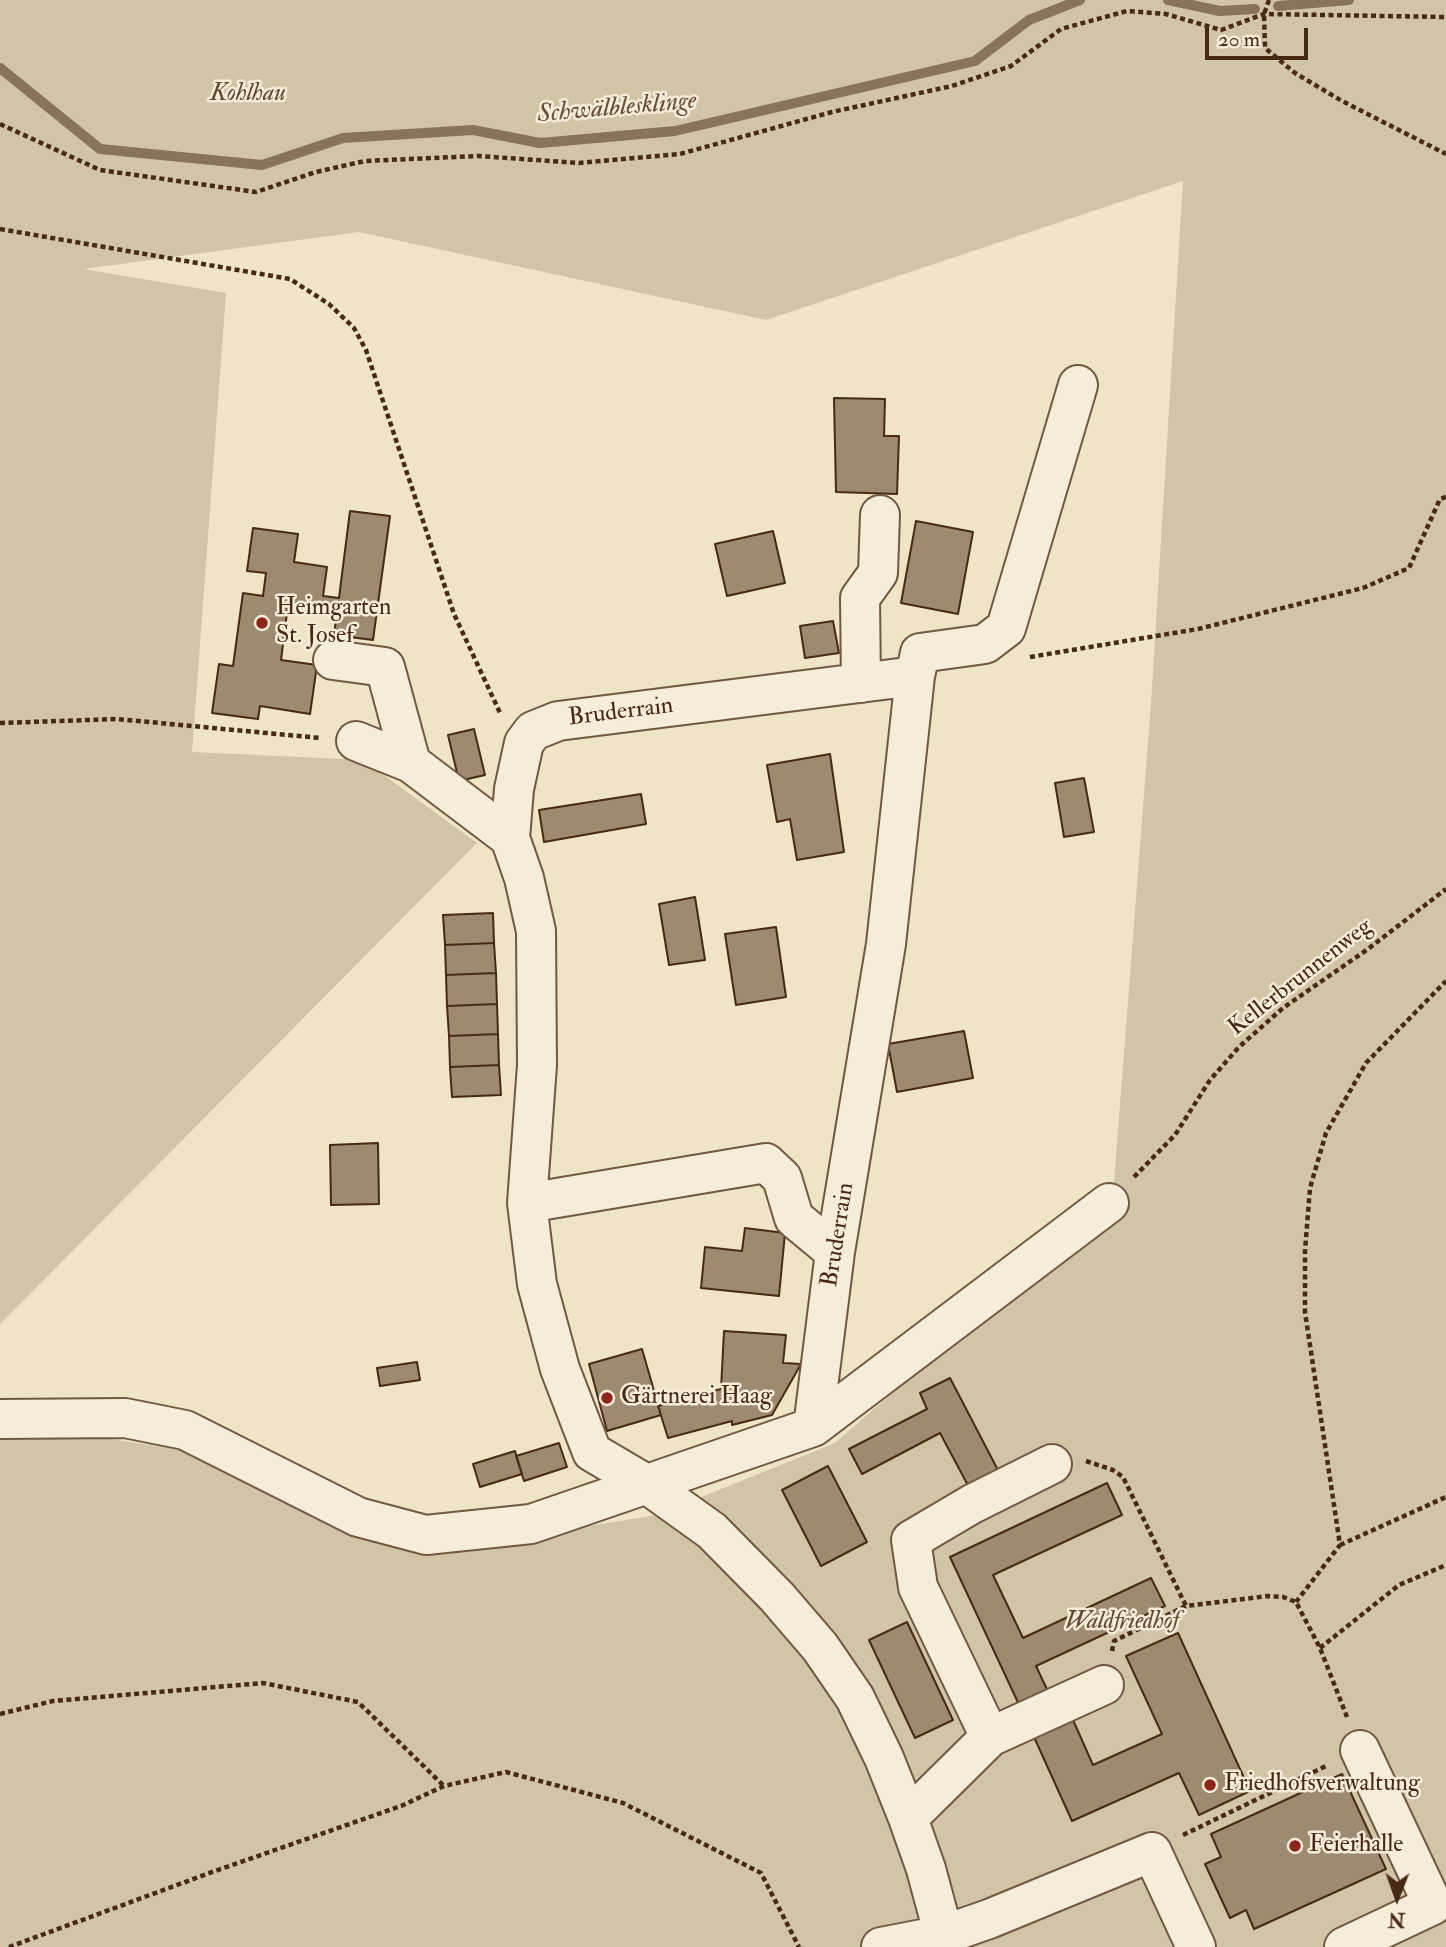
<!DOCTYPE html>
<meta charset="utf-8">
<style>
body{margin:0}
#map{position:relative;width:1446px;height:1947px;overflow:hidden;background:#efe4c5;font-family:"IM FELL Double Pica",serif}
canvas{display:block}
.north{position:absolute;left:1362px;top:1863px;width:70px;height:70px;-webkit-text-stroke:5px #f5edd9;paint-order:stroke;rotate:181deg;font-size:19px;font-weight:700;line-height:28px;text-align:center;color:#472915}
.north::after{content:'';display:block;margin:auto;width:24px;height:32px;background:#472915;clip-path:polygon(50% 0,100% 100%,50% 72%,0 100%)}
.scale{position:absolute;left:1205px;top:28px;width:103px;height:32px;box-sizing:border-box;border:4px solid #472915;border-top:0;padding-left:9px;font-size:21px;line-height:24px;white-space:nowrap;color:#472915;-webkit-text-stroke:5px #f5edd9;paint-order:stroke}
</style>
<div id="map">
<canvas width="1446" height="1947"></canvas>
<div class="north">N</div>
<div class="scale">20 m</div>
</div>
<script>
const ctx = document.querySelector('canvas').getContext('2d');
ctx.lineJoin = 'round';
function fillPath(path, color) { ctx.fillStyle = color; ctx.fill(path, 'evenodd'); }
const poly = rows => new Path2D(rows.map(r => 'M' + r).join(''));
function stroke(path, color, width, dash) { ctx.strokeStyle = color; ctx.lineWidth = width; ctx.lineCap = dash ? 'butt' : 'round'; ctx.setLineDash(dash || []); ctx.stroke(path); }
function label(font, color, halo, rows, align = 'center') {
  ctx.font = font + ' "IM FELL Double Pica",serif'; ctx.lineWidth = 5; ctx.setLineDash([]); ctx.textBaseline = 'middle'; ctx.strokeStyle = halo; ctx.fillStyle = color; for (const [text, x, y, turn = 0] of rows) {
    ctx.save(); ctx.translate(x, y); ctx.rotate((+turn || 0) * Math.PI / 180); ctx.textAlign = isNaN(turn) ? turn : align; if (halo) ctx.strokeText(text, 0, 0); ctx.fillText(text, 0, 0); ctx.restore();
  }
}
fillPath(poly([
 [0,0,1446,0,1446,1947,0,1947,0,1439,91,1436,195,1452,454,1548,657,1515,835,1443,993,1305,1111,1221,1151,704,1183,181,766,320,359,232,83,269,226,293,192,752,363,760,477,843,0,1324]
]), '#d2c4a7');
stroke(poly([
 [1168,0,1220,11,1255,9],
 [1278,6,1349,0],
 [0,68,100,149,262,165,343,138,473,130,540,143,675,131,975,61,1029,20,1080,0]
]), '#8a735b', 10);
const building = poly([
 [834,398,885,399,884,436,899,436,897,494,836,492,834,398],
 [350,511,390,516,373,640,334,635,337,612,288,605,281,660,317,665,310,714,260,706,258,719,212,713,219,664,233,666,243,593,263,596,266,573,247,571,253,528,298,534,294,562,327,567,323,596,339,598,350,511],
 [916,521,973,532,958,614,901,603,916,521],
 [773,531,785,583,727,596,715,544,773,531],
 [833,621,839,653,805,658,800,626,833,621],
 [474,729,485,775,459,781,448,735,474,729],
 [830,754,844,852,797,860,790,819,777,822,767,765,830,754],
 [1084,778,1094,832,1064,837,1055,783,1084,778],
 [641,794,646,824,544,842,539,810,641,794],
 [695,897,705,960,669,965,659,904,695,897],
 [493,913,494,943,445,945,443,915,493,913],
 [776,927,786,997,736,1005,725,934,776,927],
 [494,943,496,973,446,975,445,945,494,943],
 [496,973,497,1004,447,1006,446,975,496,973],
 [497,1004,498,1034,449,1036,447,1006,497,1004],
 [964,1031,973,1078,897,1092,888,1044,964,1031],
 [498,1034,499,1065,450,1067,449,1036,498,1034],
 [499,1065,501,1095,452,1097,450,1067,499,1065],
 [378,1143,379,1204,331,1205,330,1145,378,1143],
 [745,1228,785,1233,779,1296,701,1288,705,1247,742,1251,745,1228],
 [724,1331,786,1335,783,1363,801,1364,772,1415,732,1425,732,1421,668,1438,658,1406,721,1389,724,1331],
 [642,1349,661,1415,607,1431,589,1364,642,1349],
 [417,1362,420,1380,380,1386,377,1368,417,1362],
 [950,1378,1001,1476,971,1491,940,1433,862,1474,849,1449,927,1409,920,1393,950,1378],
 [559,1443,567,1467,524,1481,516,1456,559,1443],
 [515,1451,522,1474,480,1487,473,1464,515,1451],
 [828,1466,867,1542,821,1566,782,1490,828,1466],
 [1107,1483,1122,1515,993,1575,1023,1638,1151,1578,1165,1606,1036,1666,1051,1698,1022,1711,950,1557,1107,1483],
 [907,1622,953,1720,915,1738,869,1640,907,1622],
 [1178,1633,1250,1791,1199,1815,1179,1773,1072,1821,1034,1737,1073,1720,1093,1765,1162,1734,1126,1656,1178,1633],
 [1342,1774,1386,1869,1254,1929,1246,1910,1230,1918,1205,1864,1221,1857,1211,1834,1342,1774]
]);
fillPath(building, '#9e8a71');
stroke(building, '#472915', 2);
const minor = poly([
 [333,660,385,667,411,763],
 [915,676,920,653,985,644,1006,628,1078,385],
 [861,683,860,598,878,573,880,515],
 [356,741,411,763,510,838],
 [527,1203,766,1163,782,1178,794,1218,835,1252],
 [0,1419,125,1418,185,1430,358,1517,426,1535,531,1524,813,1427,1109,1203],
 [813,1427,835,1252,886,944,915,676,558,721,533,731,524,743,514,789,510,838,524,878,536,931,537,1065,527,1203,537,1284,560,1369,592,1452,648,1485,712,1531,777,1597,820,1647,855,1698,884,1758,908,1818,926,1869,947,1947],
 [990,1737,918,1587,911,1540,972,1504,1052,1464],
 [908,1818,990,1737,1104,1685],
 [881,1947,943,1935,989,1919,1152,1852,1196,1947],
 [1344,1947,1433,1905,1360,1750]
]);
stroke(minor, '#715841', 42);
stroke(poly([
 [1269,0,1264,14,1265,48,1295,73,1342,101,1446,154],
 [0,124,100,170,256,192,316,172,365,161,479,156,579,163,680,154,832,112,952,86,1011,66,1061,29,1127,11,1166,14,1221,30,1264,14,1446,17],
 [0,229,290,279,329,304,354,328,366,350,454,614,501,715],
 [1030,657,1198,629,1363,588,1409,568,1440,499,1446,497],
 [0,723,117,719,320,738],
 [1134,1177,1175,1135,1210,1080,1239,1047,1283,1008,1368,949,1446,889],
 [1086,1461,1113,1470,1123,1477,1186,1606],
 [1340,1545,1446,1497],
 [1296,1602,1340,1545,1305,1312,1305,1251,1310,1188,1326,1133,1366,1063,1446,981],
 [1320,1648,1399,1585,1446,1565],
 [1112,1651,1114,1641,1186,1606,1268,1596,1283,1597,1296,1602,1320,1648,1347,1717],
 [0,1714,53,1701,263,1683,358,1702,444,1786],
 [1183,1835,1326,1766],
 [9,1947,215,1871,401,1806,444,1786,506,1772,623,1803,761,1873,799,1947]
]), '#472915', 4.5, [5, 3.5]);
stroke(minor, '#f5edd9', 38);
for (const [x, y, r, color] of [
 [262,623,7,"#8f2418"],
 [607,1398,7,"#8f2418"],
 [1210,1785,7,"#8f2418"],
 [1295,1846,7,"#8f2418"]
]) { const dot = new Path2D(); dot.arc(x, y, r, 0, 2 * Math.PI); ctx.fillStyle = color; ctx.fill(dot); stroke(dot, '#f5edd9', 2.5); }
label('italic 24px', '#634832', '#f5edd9', [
 ["Kohlhau",248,95],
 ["Waldfriedhof",1122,1623]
]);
label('24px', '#472915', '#f5edd9', [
 ["Heimgarten",276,609],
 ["St. Josef",276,637],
 ["Gärtnerei Haag",621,1398],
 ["Friedhofsverwaltung",1224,1785],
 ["Feierhalle",1309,1846]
], 'left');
label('24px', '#472915', '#f5edd9', [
 ["Bruderrain",621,713,-7],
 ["Kellerbrunnenweg",1301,978,-38],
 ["Bruderrain",839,1235,-81]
]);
label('italic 26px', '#684e38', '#f5edd9', [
 ["Schwälblesklinge",617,109,-5]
]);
</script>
